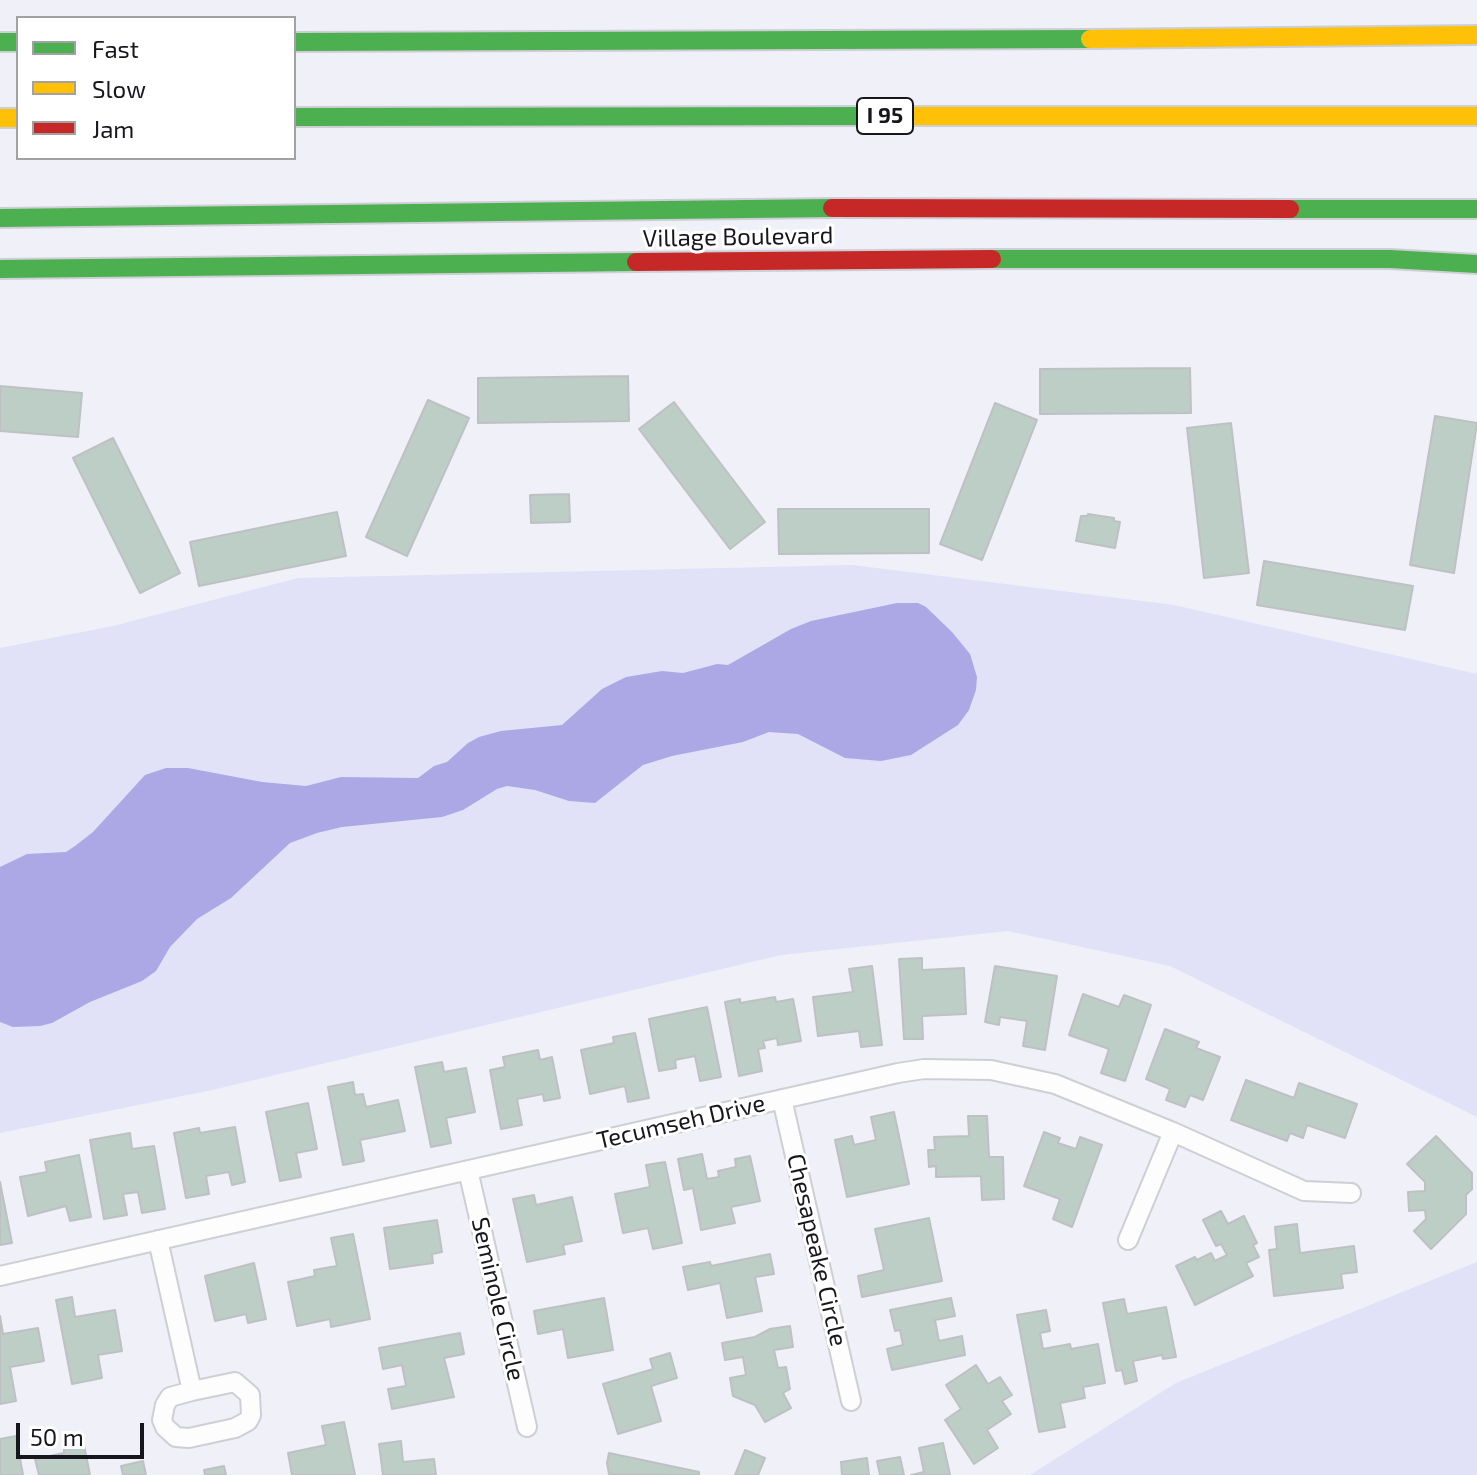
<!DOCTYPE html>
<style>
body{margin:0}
#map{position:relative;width:1477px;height:1475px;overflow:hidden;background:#f0f0f8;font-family:"Exo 2",sans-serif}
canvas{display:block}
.legend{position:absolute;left:16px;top:16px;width:280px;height:144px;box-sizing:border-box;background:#fff;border:2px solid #a2a2a4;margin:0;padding:10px 14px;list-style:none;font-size:24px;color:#16161c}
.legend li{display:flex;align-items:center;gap:16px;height:40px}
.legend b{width:40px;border:2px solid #a2a2a4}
.scale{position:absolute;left:16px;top:1423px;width:128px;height:36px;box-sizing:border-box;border:4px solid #16161c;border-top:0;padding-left:10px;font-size:24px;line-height:28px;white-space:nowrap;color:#16161c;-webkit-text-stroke:6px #fff;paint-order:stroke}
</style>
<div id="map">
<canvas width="1477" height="1475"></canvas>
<ul class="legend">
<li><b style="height:10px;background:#4caf50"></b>Fast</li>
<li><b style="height:10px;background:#ffc107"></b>Slow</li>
<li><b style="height:10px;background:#c62828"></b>Jam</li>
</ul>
<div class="scale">50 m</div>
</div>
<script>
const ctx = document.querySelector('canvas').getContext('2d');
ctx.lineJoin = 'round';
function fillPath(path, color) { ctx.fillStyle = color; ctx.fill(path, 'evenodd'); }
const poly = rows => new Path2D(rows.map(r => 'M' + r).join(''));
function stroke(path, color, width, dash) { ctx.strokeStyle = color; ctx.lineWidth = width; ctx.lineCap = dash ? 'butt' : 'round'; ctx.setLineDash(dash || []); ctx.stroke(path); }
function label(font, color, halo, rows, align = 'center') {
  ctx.font = font + ' "Exo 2",sans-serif'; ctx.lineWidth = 6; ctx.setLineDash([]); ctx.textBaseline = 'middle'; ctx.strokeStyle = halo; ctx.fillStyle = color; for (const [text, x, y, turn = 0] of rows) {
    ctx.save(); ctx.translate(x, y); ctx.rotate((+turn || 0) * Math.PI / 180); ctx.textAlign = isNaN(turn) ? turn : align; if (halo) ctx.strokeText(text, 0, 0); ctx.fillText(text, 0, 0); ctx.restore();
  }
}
fillPath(poly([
 [852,565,1174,605,1477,674,1477,1117,1170,966,1008,931,781,955,212,1090,0,1133,0,648,113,626,298,578],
 [1477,1262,1477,1475,1030,1475,1176,1383]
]), '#e1e1f7');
fillPath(poly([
 [897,603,918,603,926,607,952,632,970,654,977,677,976,690,969,710,958,725,911,755,881,761,845,758,798,734,769,732,743,742,672,756,643,765,595,803,569,801,535,790,507,786,497,789,463,810,442,817,342,827,317,833,290,843,231,898,197,919,170,947,156,971,142,981,90,1002,52,1023,40,1026,13,1027,0,1022,0,867,27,854,66,852,75,846,93,832,145,775,166,768,188,768,262,782,306,786,341,777,418,778,434,766,447,762,468,743,479,737,501,731,562,725,602,689,626,677,662,671,683,673,717,664,728,665,791,629,811,621]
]), '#aca8e5');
const building = poly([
 [1190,368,1191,413,1040,414,1040,369,1190,368],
 [628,376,629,421,478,423,478,378,628,376],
 [0,386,82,393,78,437,0,431,0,386],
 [428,400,469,418,407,556,366,537,428,400],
 [674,402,765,522,730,549,639,429,674,402],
 [995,403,1037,420,982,560,940,544,995,403],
 [1435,416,1477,423,1454,573,1410,565,1435,416],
 [1231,423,1249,573,1204,578,1187,428,1231,423],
 [113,438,180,573,140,593,73,458,113,438],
 [569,494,570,522,531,523,530,495,569,494],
 [778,509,929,509,929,553,779,554,778,509],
 [337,512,346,556,199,586,190,542,337,512],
 [1088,514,1114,518,1114,521,1120,522,1115,548,1076,541,1081,516,1087,516,1088,514],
 [1264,561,1413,586,1405,630,1257,605,1264,561],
 [922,958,922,970,964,968,966,1014,922,1016,923,1039,904,1039,899,959,922,958],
 [872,966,882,1045,861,1047,859,1031,818,1036,813,997,853,992,849,969,872,966],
 [995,966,1057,976,1045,1050,1023,1046,1027,1021,1000,1017,999,1025,985,1022,995,966],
 [1083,994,1119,1007,1124,995,1151,1005,1125,1081,1101,1073,1109,1049,1069,1035,1083,994],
 [775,997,776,1002,793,999,801,1041,778,1045,777,1038,763,1041,765,1048,758,1049,762,1071,739,1076,725,1002,740,999,740,1003,775,997],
 [707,1007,721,1077,700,1081,695,1056,675,1060,676,1068,659,1071,649,1019,707,1007],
 [1165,1029,1199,1042,1196,1048,1220,1057,1203,1100,1190,1095,1185,1107,1166,1100,1170,1089,1146,1079,1165,1029],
 [635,1033,649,1098,628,1102,625,1086,590,1094,581,1050,614,1043,613,1037,635,1033],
 [538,1050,540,1060,552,1057,560,1098,544,1101,543,1094,517,1099,522,1125,501,1129,490,1070,505,1067,503,1057,538,1050],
 [442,1062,444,1072,466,1068,475,1112,446,1118,451,1143,431,1147,415,1067,442,1062],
 [1246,1080,1294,1098,1299,1083,1357,1104,1345,1138,1307,1125,1303,1138,1290,1133,1287,1141,1231,1120,1246,1080],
 [353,1082,355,1095,363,1094,366,1107,398,1100,405,1131,360,1140,364,1161,343,1165,328,1087,353,1082],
 [308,1103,317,1149,296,1153,301,1177,280,1181,266,1112,308,1103],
 [894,1112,909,1184,847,1197,835,1140,852,1136,854,1145,876,1140,871,1117,894,1112],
 [968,1116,987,1116,989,1157,1003,1157,1004,1199,982,1200,981,1176,936,1177,936,1166,929,1167,928,1150,935,1150,934,1137,969,1136,968,1116],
 [235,1127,245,1182,232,1185,229,1172,206,1176,209,1194,186,1198,174,1133,199,1128,200,1133,235,1127],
 [1044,1132,1060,1138,1058,1143,1076,1149,1080,1137,1102,1145,1072,1227,1053,1219,1060,1199,1024,1186,1044,1132],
 [130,1133,132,1149,154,1146,165,1209,142,1213,138,1192,123,1194,127,1215,104,1219,90,1140,130,1133],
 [1436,1136,1472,1173,1472,1189,1466,1195,1466,1214,1431,1249,1414,1231,1426,1219,1425,1210,1409,1211,1408,1192,1425,1191,1425,1182,1407,1164,1436,1136],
 [702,1154,707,1179,719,1177,718,1171,736,1167,735,1159,750,1156,760,1201,731,1207,735,1223,701,1230,693,1188,684,1190,678,1159,702,1154],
 [79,1155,91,1217,70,1221,66,1206,28,1216,20,1177,47,1172,45,1162,79,1155],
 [665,1162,682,1243,653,1249,648,1228,623,1233,615,1194,650,1187,646,1165,665,1162],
 [0,1182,12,1243,0,1245,0,1182],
 [534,1195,536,1205,572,1197,582,1241,563,1245,565,1254,527,1262,513,1199,534,1195],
 [1221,1211,1228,1224,1244,1216,1257,1243,1253,1245,1259,1257,1246,1263,1253,1276,1195,1305,1176,1266,1195,1257,1197,1260,1211,1253,1215,1261,1227,1255,1221,1244,1216,1246,1203,1220,1221,1211],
 [929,1218,942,1281,862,1297,858,1276,884,1270,875,1229,929,1218],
 [437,1220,442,1252,432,1254,433,1263,390,1269,384,1228,437,1220],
 [1297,1224,1300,1253,1354,1246,1357,1272,1341,1274,1343,1288,1274,1296,1269,1250,1277,1249,1275,1227,1297,1224],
 [353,1234,370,1319,331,1327,330,1319,297,1326,288,1282,315,1276,314,1270,337,1266,331,1238,353,1234],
 [770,1254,774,1274,755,1277,762,1311,727,1318,720,1283,688,1290,683,1267,710,1262,711,1266,770,1254],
 [254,1263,266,1319,248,1323,246,1314,215,1321,205,1276,254,1263],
 [72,1297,75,1317,115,1310,122,1351,98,1355,102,1378,72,1384,56,1300,72,1297],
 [604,1298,613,1350,568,1358,563,1329,538,1334,534,1311,604,1298],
 [951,1298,955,1316,935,1320,939,1341,962,1336,965,1355,892,1370,887,1349,903,1345,900,1330,895,1331,890,1310,951,1298],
 [1124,1299,1127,1314,1166,1307,1176,1357,1163,1359,1162,1355,1133,1361,1137,1381,1125,1384,1122,1370,1116,1371,1103,1303,1124,1299],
 [1046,1310,1050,1331,1040,1333,1043,1349,1070,1344,1071,1349,1098,1344,1105,1383,1083,1387,1085,1398,1060,1403,1065,1427,1039,1432,1017,1315,1046,1310],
 [0,1316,3,1334,38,1328,44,1361,10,1367,16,1401,0,1404,0,1316],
 [790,1326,793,1347,774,1350,778,1368,786,1367,790,1389,783,1393,791,1408,765,1422,755,1405,733,1396,730,1378,746,1375,743,1357,725,1360,722,1343,755,1337,770,1329,790,1326],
 [460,1333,464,1354,444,1358,454,1397,392,1409,388,1389,406,1386,402,1365,383,1369,379,1348,460,1333],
 [670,1353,677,1378,651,1386,661,1421,618,1434,603,1384,653,1369,650,1359,670,1353],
 [976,1365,988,1384,1000,1377,1012,1395,1002,1401,1011,1414,987,1430,998,1448,974,1464,945,1420,961,1409,946,1385,976,1365],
 [344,1422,355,1475,292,1475,288,1453,326,1445,322,1426,344,1422],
 [16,1436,23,1475,0,1475,0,1439,16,1436],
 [401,1441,403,1462,434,1459,436,1475,383,1475,379,1444,401,1441],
 [943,1443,950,1475,911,1475,924,1472,919,1448,943,1443],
 [84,1445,90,1475,39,1475,35,1459,64,1453,64,1449,84,1445],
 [745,1450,765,1458,758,1475,735,1475,745,1450],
 [609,1453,699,1472,699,1475,609,1474,607,1463,609,1453],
 [900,1457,904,1475,880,1475,877,1461,900,1457],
 [867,1458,869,1475,842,1475,841,1462,867,1458],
 [143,1461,146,1475,123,1475,121,1466,143,1461],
 [224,1466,226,1475,205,1475,204,1470,224,1466]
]);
fillPath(building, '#bdcec6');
stroke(building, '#bec1c3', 2);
const street = poly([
 [782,1099,851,1401],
 [468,1170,527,1427],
 [158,1240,192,1391,235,1382,250,1395,251,1415,248,1421,235,1428,189,1438,176,1437,165,1427,162,1420,165,1405,170,1397,192,1391],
 [1128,1240,1173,1132],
 [0,1276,898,1073,924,1069,991,1070,1055,1084,1173,1132,1304,1191,1351,1193]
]);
const fast = poly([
 [0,42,18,42],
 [294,42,1090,39],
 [294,117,887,116],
 [1290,209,1477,209],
 [0,218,832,208],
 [992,259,1390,259,1477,264],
 [0,269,636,262]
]);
const slow = poly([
 [1090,39,1477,35],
 [887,116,1477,116],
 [0,118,18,118]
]);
const jam = poly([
 [832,208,1290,209],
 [636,262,992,259]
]);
stroke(street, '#ceced5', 22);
stroke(fast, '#ceced5', 22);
stroke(slow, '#ceced5', 22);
stroke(jam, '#ceced5', 22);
stroke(street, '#fdfdfe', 18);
stroke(fast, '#4caf50', 18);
stroke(slow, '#ffc107', 18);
stroke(jam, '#c62828', 18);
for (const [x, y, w] of [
 [885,116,56]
]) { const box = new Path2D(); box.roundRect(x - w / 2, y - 18, w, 36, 6); ctx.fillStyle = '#fff'; ctx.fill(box); stroke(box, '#16161c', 2); }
label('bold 22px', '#16161c', null, [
 ["I 95",885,116]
]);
label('24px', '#16161c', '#fff', [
 ["Village Boulevard",738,237,-1],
 ["Tecumseh Drive",681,1122,-13],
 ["Chesapeake Circle",817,1250,77],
 ["Seminole Circle",498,1299,77]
]);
</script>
